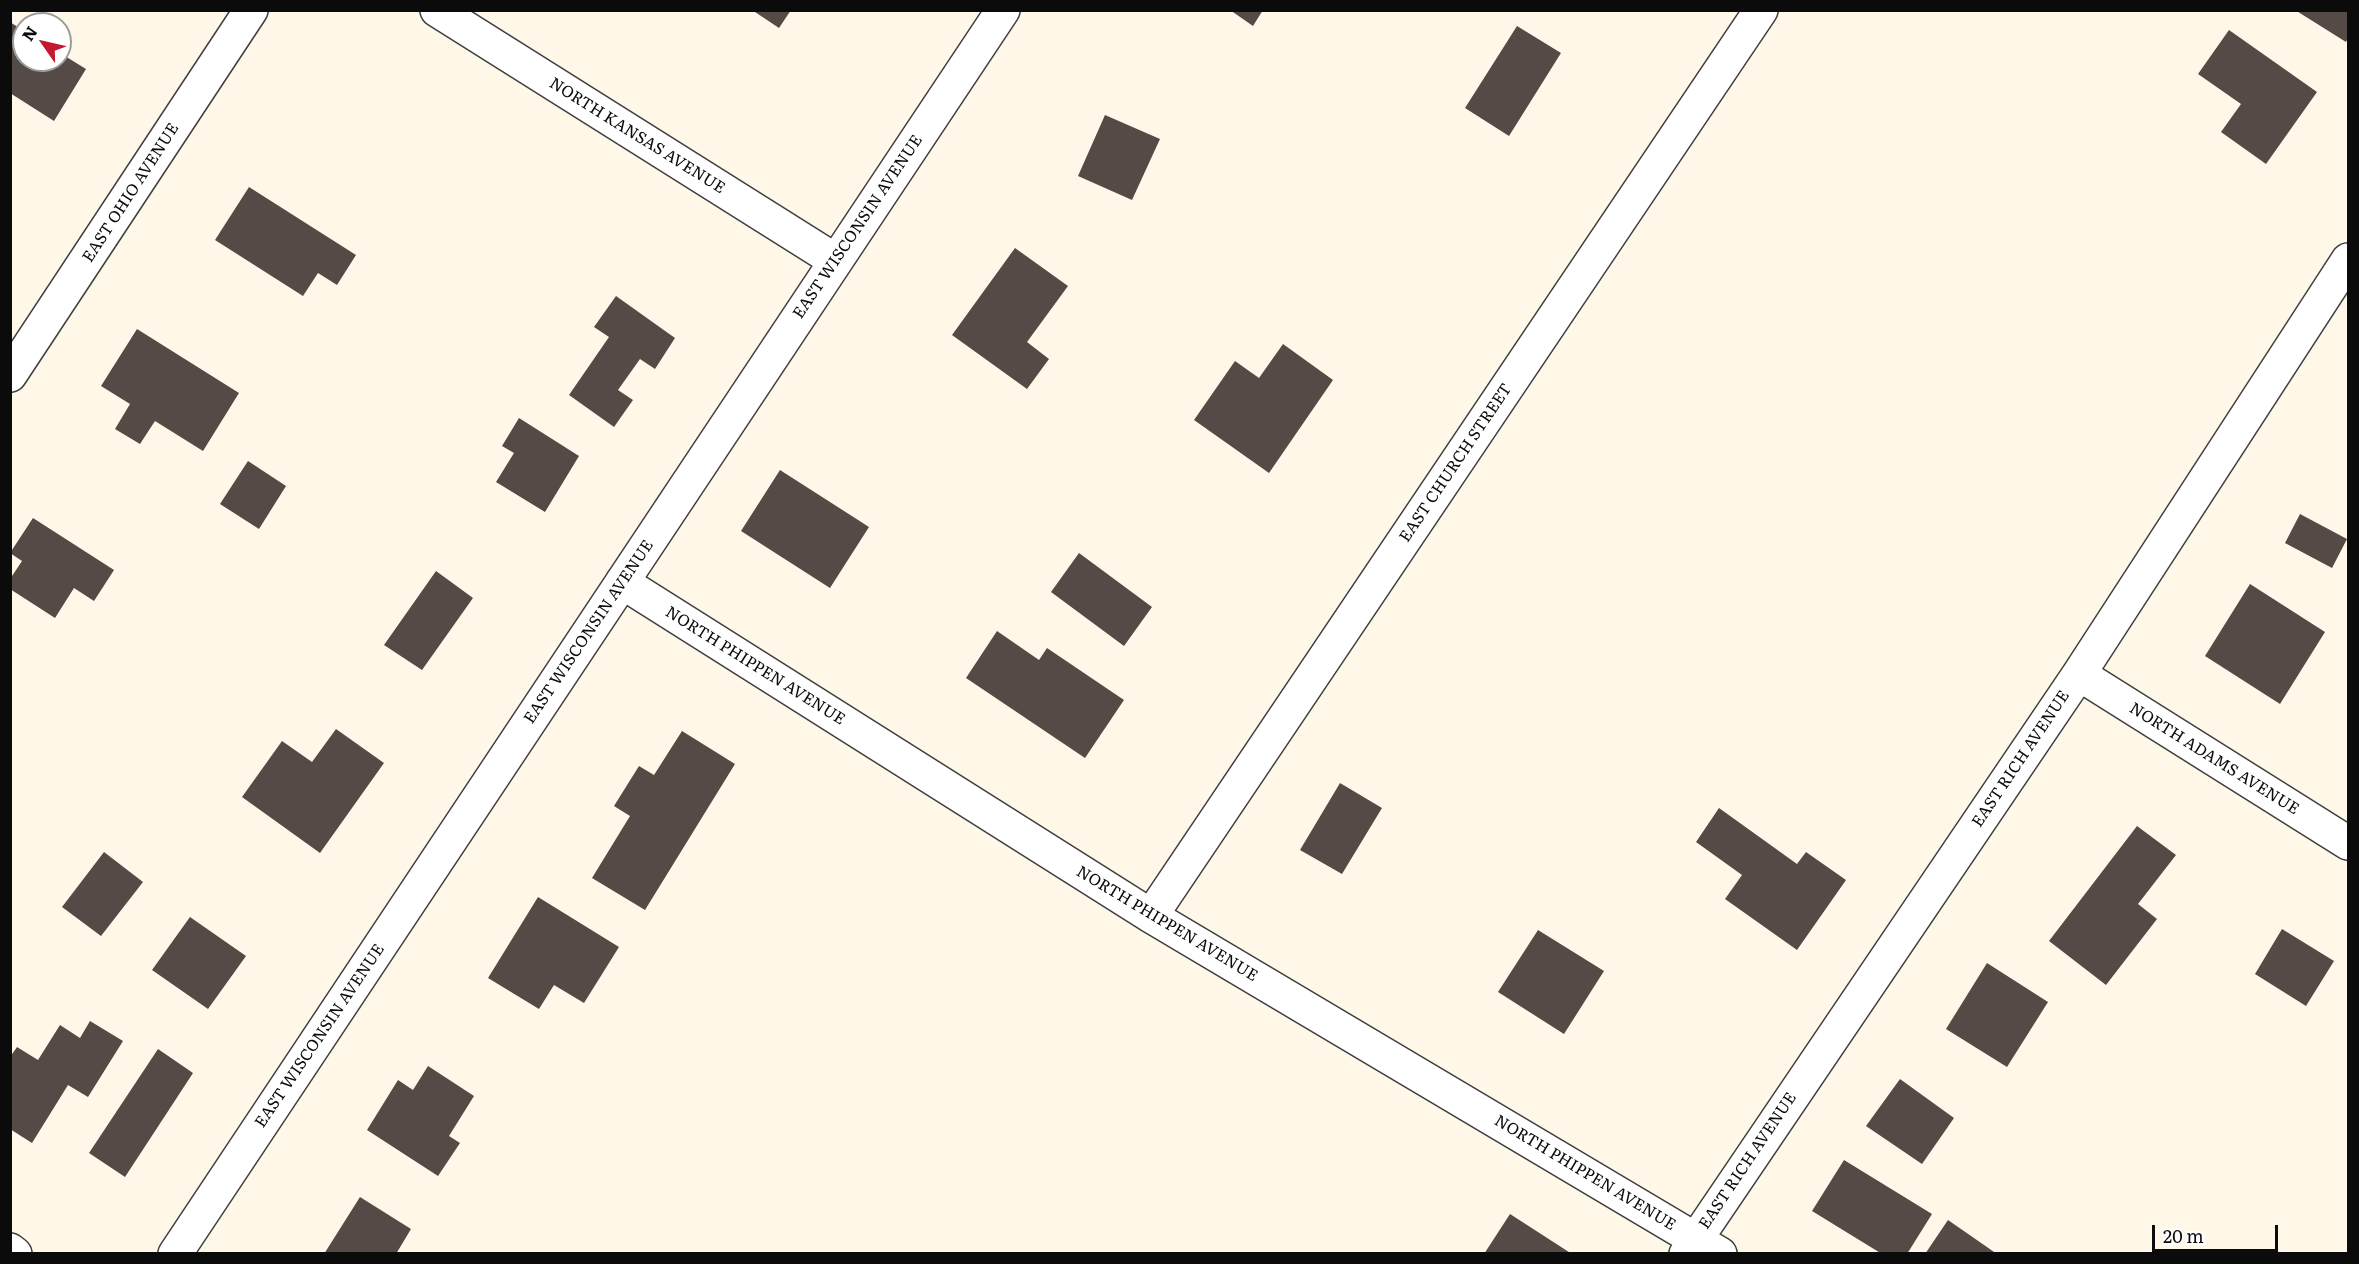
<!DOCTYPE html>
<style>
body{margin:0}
#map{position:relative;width:2359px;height:1264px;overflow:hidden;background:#fff8e9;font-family:Literata,serif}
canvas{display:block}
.frame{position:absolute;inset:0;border:12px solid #0b0b0b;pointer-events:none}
.north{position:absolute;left:12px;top:12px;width:60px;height:60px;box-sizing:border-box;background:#fff;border:2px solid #9d9d9d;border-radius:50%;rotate:304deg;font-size:16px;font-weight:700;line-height:24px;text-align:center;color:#0b0b0b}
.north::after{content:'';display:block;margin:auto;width:21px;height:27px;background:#c71630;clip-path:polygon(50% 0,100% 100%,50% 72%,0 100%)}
.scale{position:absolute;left:2152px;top:1225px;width:126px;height:27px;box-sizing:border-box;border:3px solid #0b0b0b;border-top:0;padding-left:8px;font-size:18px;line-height:21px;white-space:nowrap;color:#0b0b0b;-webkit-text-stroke:4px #fff;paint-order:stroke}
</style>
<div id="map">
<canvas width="2359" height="1264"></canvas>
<div class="frame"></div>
<div class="north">N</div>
<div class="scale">20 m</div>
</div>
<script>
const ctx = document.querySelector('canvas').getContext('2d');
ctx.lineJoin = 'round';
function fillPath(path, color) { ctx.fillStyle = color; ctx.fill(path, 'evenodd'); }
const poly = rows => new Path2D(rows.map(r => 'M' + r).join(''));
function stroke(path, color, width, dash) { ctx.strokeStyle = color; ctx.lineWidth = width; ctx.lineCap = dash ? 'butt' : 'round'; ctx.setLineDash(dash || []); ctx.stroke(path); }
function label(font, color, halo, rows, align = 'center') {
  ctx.font = font + ' Literata,serif'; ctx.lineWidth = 6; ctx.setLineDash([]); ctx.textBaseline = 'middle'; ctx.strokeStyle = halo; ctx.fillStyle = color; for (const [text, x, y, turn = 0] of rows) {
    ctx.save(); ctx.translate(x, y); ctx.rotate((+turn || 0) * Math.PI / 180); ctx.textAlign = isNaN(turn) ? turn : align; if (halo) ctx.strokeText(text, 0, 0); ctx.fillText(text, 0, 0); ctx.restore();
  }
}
fillPath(poly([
 [752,10,791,10,779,28],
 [1230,10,1263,10,1253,26],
 [2295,10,2348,10,2348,38,2346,42],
 [10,22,24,31,24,60,60,60,60,53,86,69,54,121,10,93],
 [1517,26,1561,53,1509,136,1465,108],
 [2229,30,2317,92,2266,164,2221,132,2241,104,2198,74],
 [1105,115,1160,139,1132,200,1078,176],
 [249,187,356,255,337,285,318,273,303,296,215,240],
 [1015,248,1068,286,1027,342,1049,359,1027,389,952,335],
 [616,296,675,338,655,369,640,359,618,390,633,400,614,427,569,395,609,337,594,327],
 [137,329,239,393,203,451,155,421,140,444,115,429,130,404,101,386],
 [1283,344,1333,380,1269,473,1194,420,1235,361,1259,378],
 [519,418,579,456,545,512,496,482,514,453,502,446],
 [248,461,286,486,259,529,220,504],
 [780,470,869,527,830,588,741,531],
 [2300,514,2347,539,2332,568,2285,543],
 [33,518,114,570,94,601,74,588,55,618,10,589,10,579,22,561,10,553],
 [1079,553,1152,607,1124,646,1051,592],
 [436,571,473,598,422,670,384,645],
 [2250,584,2325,632,2280,704,2205,656],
 [997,631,1039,660,1047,648,1124,700,1085,758,966,678],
 [336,729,384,763,320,853,242,797,282,741,312,762],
 [682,731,735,764,645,910,592,878,630,816,614,806,639,766,654,775],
 [1340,783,1382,808,1342,874,1300,850],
 [1719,808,1797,864,1806,852,1846,880,1797,950,1725,899,1742,875,1696,842],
 [2137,826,2176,855,2138,904,2157,919,2106,985,2049,941],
 [104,852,143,882,101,936,62,907],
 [538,897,619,947,584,1003,554,985,539,1009,488,978],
 [190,917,246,956,208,1009,152,970],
 [2282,929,2334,961,2306,1006,2255,974],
 [1538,930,1604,971,1564,1034,1498,992],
 [1987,963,2048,1002,2007,1067,1946,1029],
 [90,1021,123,1041,88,1097,68,1085,32,1143,10,1129,10,1057,17,1047,38,1060,60,1025,80,1038],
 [158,1049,193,1073,125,1177,89,1153],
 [428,1066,474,1096,449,1136,460,1143,438,1176,367,1130,398,1080,413,1090],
 [1900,1079,1954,1118,1922,1164,1866,1126],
 [1844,1160,1932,1214,1907,1254,1882,1254,1812,1211],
 [360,1197,411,1229,396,1254,324,1254],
 [1510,1214,1572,1254,1484,1254],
 [1948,1220,1997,1254,1925,1254]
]), '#544a46');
const minor = poly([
 [437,10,836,261],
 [10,375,251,10],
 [622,582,1151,916,1720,1254],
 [2079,674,2348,843],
 [1151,916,1761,10],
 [10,1250,15,1254],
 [175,1254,1003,10],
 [1686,1254,2079,674,2348,260]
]);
stroke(minor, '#3e3e3e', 36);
stroke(minor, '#fff', 33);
label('16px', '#0b0b0b', '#fff', [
 ["NORTH KANSAS AVENUE",637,136,32],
 ["EAST OHIO AVENUE",131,193,-57],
 ["EAST WISCONSIN AVENUE",858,227,-56],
 ["EAST CHURCH STREET",1456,463,-56],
 ["EAST WISCONSIN AVENUE",589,632,-56],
 ["NORTH PHIPPEN AVENUE",755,666,32],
 ["EAST RICH AVENUE",2021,759,-56],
 ["NORTH ADAMS AVENUE",2214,759,32],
 ["NORTH PHIPPEN AVENUE",1167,924,31],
 ["EAST WISCONSIN AVENUE",320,1036,-56],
 ["EAST RICH AVENUE",1748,1161,-56],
 ["NORTH PHIPPEN AVENUE",1585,1173,31]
]);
</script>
